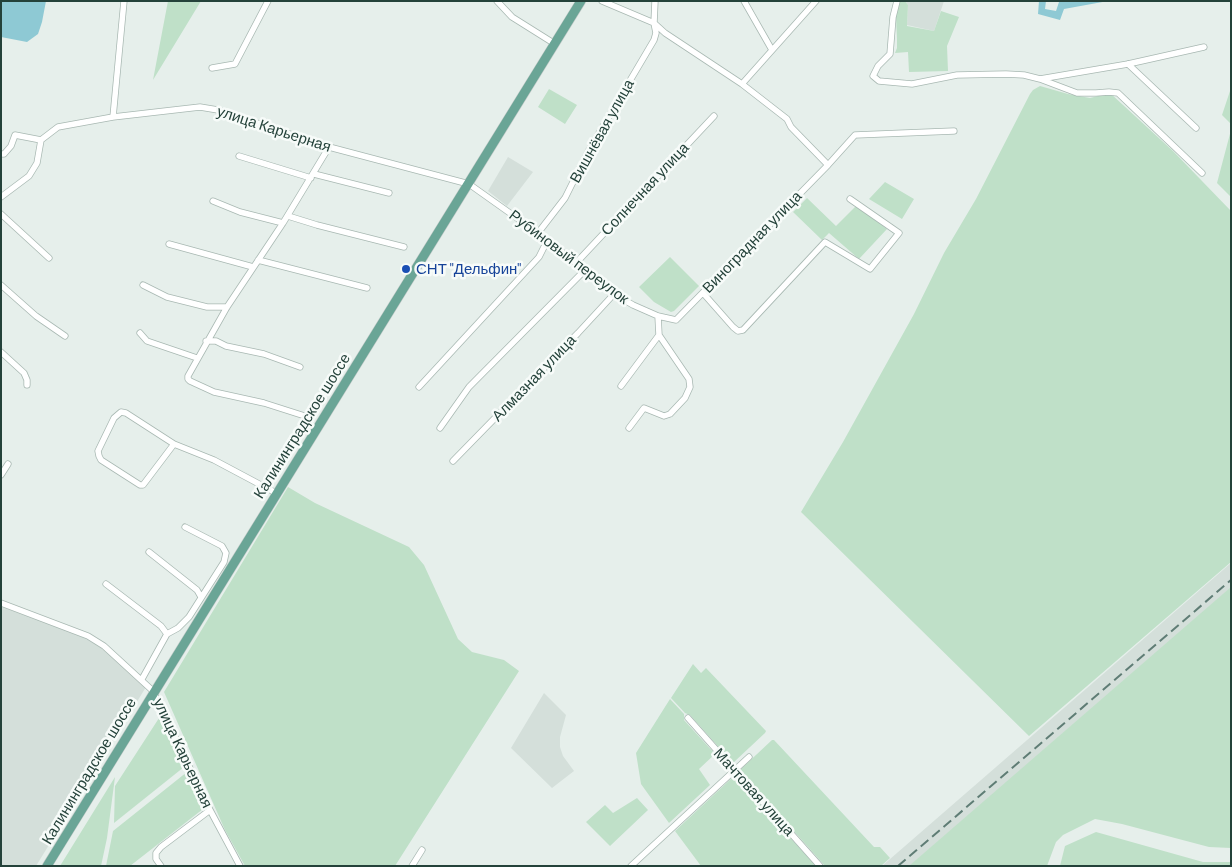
<!DOCTYPE html>
<meta charset="utf-8">
<style>
body{margin:0}
#map{position:relative;width:1232px;height:867px;overflow:hidden;background:#e6efeb;font-family:Barlow,sans-serif}
canvas{display:block}
.frame{position:absolute;inset:0;border:2px solid #24423a;pointer-events:none}
</style>
<div id="map">
<canvas width="1232" height="867"></canvas>
<div class="frame"></div>
</div>
<script>
const ctx = document.querySelector('canvas').getContext('2d');
ctx.lineJoin = 'round';
function fillPath(path, color) { ctx.fillStyle = color; ctx.fill(path, 'evenodd'); }
const poly = rows => new Path2D(rows.map(r => 'M' + r).join(''));
function stroke(path, color, width, dash) { ctx.strokeStyle = color; ctx.lineWidth = width; ctx.lineCap = dash ? 'butt' : 'round'; ctx.setLineDash(dash || []); ctx.stroke(path); }
function label(font, color, halo, rows, align = 'center') {
  ctx.font = font + ' Barlow,sans-serif'; ctx.lineWidth = 5; ctx.setLineDash([]); ctx.textBaseline = 'middle'; ctx.strokeStyle = halo; ctx.fillStyle = color; for (const [text, x, y, turn = 0] of rows) {
    ctx.save(); ctx.translate(x, y); ctx.rotate((+turn || 0) * Math.PI / 180); ctx.textAlign = isNaN(turn) ? turn : align; if (halo) ctx.strokeText(text, 0, 0); ctx.fillText(text, 0, 0); ctx.restore();
  }
}
fillPath(poly([
 [905,1,944,1,934,31,907,25,908,5],
 [508,157,533,172,507,206,488,191],
 [1231,563,1231,588,910,866,882,866],
 [1,603,72,631,95,644,114,657,146,687,36,866,1,866],
 [544,693,566,715,560,737,560,747,563,756,574,771,552,788,511,748]
]), '#d4dfda');
fillPath(poly([
 [168,1,201,1,153,80],
 [897,1,905,1,908,5,907,26,934,31,941,11,959,17,947,46,948,71,909,72,908,52,895,53,897,48,897,39,896,17,894,16],
 [1040,86,1068,94,1090,98,1110,93,1173,151,1231,211,1231,562,1029,736,801,512,843,442,914,314,944,253,976,199,1030,94,1033,90],
 [1231,88,1231,124,1222,115],
 [549,89,577,105,565,124,538,107],
 [1231,130,1231,197,1217,183],
 [885,182,914,199,902,219,869,199],
 [807,198,836,226,856,206,887,229,859,259,829,233,822,240,793,212],
 [670,257,699,286,674,311,671,312,654,302,639,287],
 [288,487,315,503,409,547,424,565,458,639,472,652,504,660,519,671,395,866,245,866,225,830,164,692],
 [1231,587,1231,848,1209,847,1122,824,1095,819,1063,835,1056,842,1047,866,909,866],
 [693,664,701,673,706,668,766,731,765,733,734,762,732,762,690,715,685,713,671,698],
 [670,699,684,714,684,720,715,754,699,769,710,785,669,823,641,784,636,753],
 [161,715,184,767,114,823,115,786],
 [772,740,774,740,874,847,880,847,890,858,881,866,825,866,741,772,741,769],
 [187,772,203,809,130,866,106,866,113,831],
 [115,777,107,838,101,866,60,866],
 [733,777,735,777,816,866,701,866,675,831],
 [637,798,648,810,610,846,586,822,605,805,613,813],
 [1096,832,1203,862,1231,862,1231,866,1060,866,1065,846]
]), '#bfe0c8');
fillPath(poly([
 [1,1,46,1,42,22,38,34,27,42,1,37],
 [1039,1,1046,1,1045,9,1056,11,1059,2,1108,1,1064,9,1060,20,1038,14]
]), '#8ec9d4');
const street = poly([
 [497,1,512,17,555,44],
 [602,1,654,23,665,33,742,84,787,119,791,127,828,165],
 [744,1,772,50],
 [897,1,893,17,890,54,878,66,873,76,879,81,912,84,957,75,1006,74,1024,75,1040,79,1077,93,1096,93,1109,92,1118,93,1202,173],
 [1128,64,1196,128],
 [212,68,235,64,268,1],
 [1040,79,1128,64,1204,47],
 [742,84,816,1],
 [113,117,124,1],
 [1,154,4,154,11,146,15,135,41,140,58,127,113,117,200,107,218,110,329,147,469,184,538,233,614,294,633,305,658,316,676,320,828,165,855,135,954,131],
 [239,156,311,178],
 [314,174,389,193],
 [1,197,29,176,37,163,41,140],
 [213,201,240,212,283,223],
 [1,214,49,258],
 [288,216,317,225,404,247],
 [538,233,565,198,589,150,654,40,656,33,654,23,655,1],
 [169,244,253,267],
 [258,260,367,288],
 [576,263,714,116],
 [1,285,36,316,65,336],
 [143,285,167,297,207,307,227,307],
 [703,293,733,327,738,331,743,330,825,242,870,269,899,233,850,199],
 [140,333,147,341,197,358],
 [206,341,216,341,226,346,264,354,300,367],
 [1,352,24,373,27,380,27,385],
 [621,386,659,335,658,316],
 [419,387,539,257,547,241],
 [311,418,264,403,214,392,190,381,188,379,188,376,227,307,283,223,329,147],
 [440,428,469,387,584,271],
 [629,428,644,408,664,416,670,414,685,398,690,387,689,379,659,335],
 [174,444,126,413,121,412,114,418,98,451,99,456,101,460,140,485,143,485,174,444,214,460,276,493],
 [453,461,578,333,614,294],
 [1,475,8,464],
 [149,552,197,590,201,597],
 [106,584,161,626,167,634],
 [1,603,88,636,104,646,153,691,210,810,240,866],
 [142,679,167,634,178,628,189,617,224,562,226,553,222,546,185,527],
 [688,718,820,866],
 [161,866,156,859,156,853,161,847,210,810],
 [412,866,422,850],
 [631,866,749,757]
]);
const primary = poly([
 [47,866,581,1]
]);
stroke(street, '#a8b8b2', 7);
stroke(primary, '#c2cac8', 10);
stroke(street, '#fff', 5.5);
stroke(primary, '#6aa596', 9);
stroke(poly([
 [898,866,1231,580]
]), '#5f7d75', 2, [10, 5]);
for (const [x, y, r, color] of [
 [406,269,5,"#1a4fb4"]
]) { const dot = new Path2D(); dot.arc(x, y, r, 0, 2 * Math.PI); ctx.fillStyle = color; ctx.fill(dot); stroke(dot, '#f7fbf9', 2); }
label('15px', '#24423a', '#f7fbf9', [
 ["улица Карьерная",274,129,18],
 ["Вишнёвая улица",602,131,-61],
 ["Солнечная улица",645,189,-47],
 ["Виноградная улица",752,242,-46],
 ["Рубиновый переулок",569,257,37],
 ["Алмазная улица",534,378,-46],
 ["Калининградское шоссе",302,426,-58],
 ["улица Карьерная",183,753,65],
 ["Калининградское шоссе",89,771,-59],
 ["Мачтовая улица",754,792,48]
]);
label('15px', '#164399', '#f7fbf9', [
 ["СНТ \"Дельфин\"",416,269]
], 'left');
</script>
